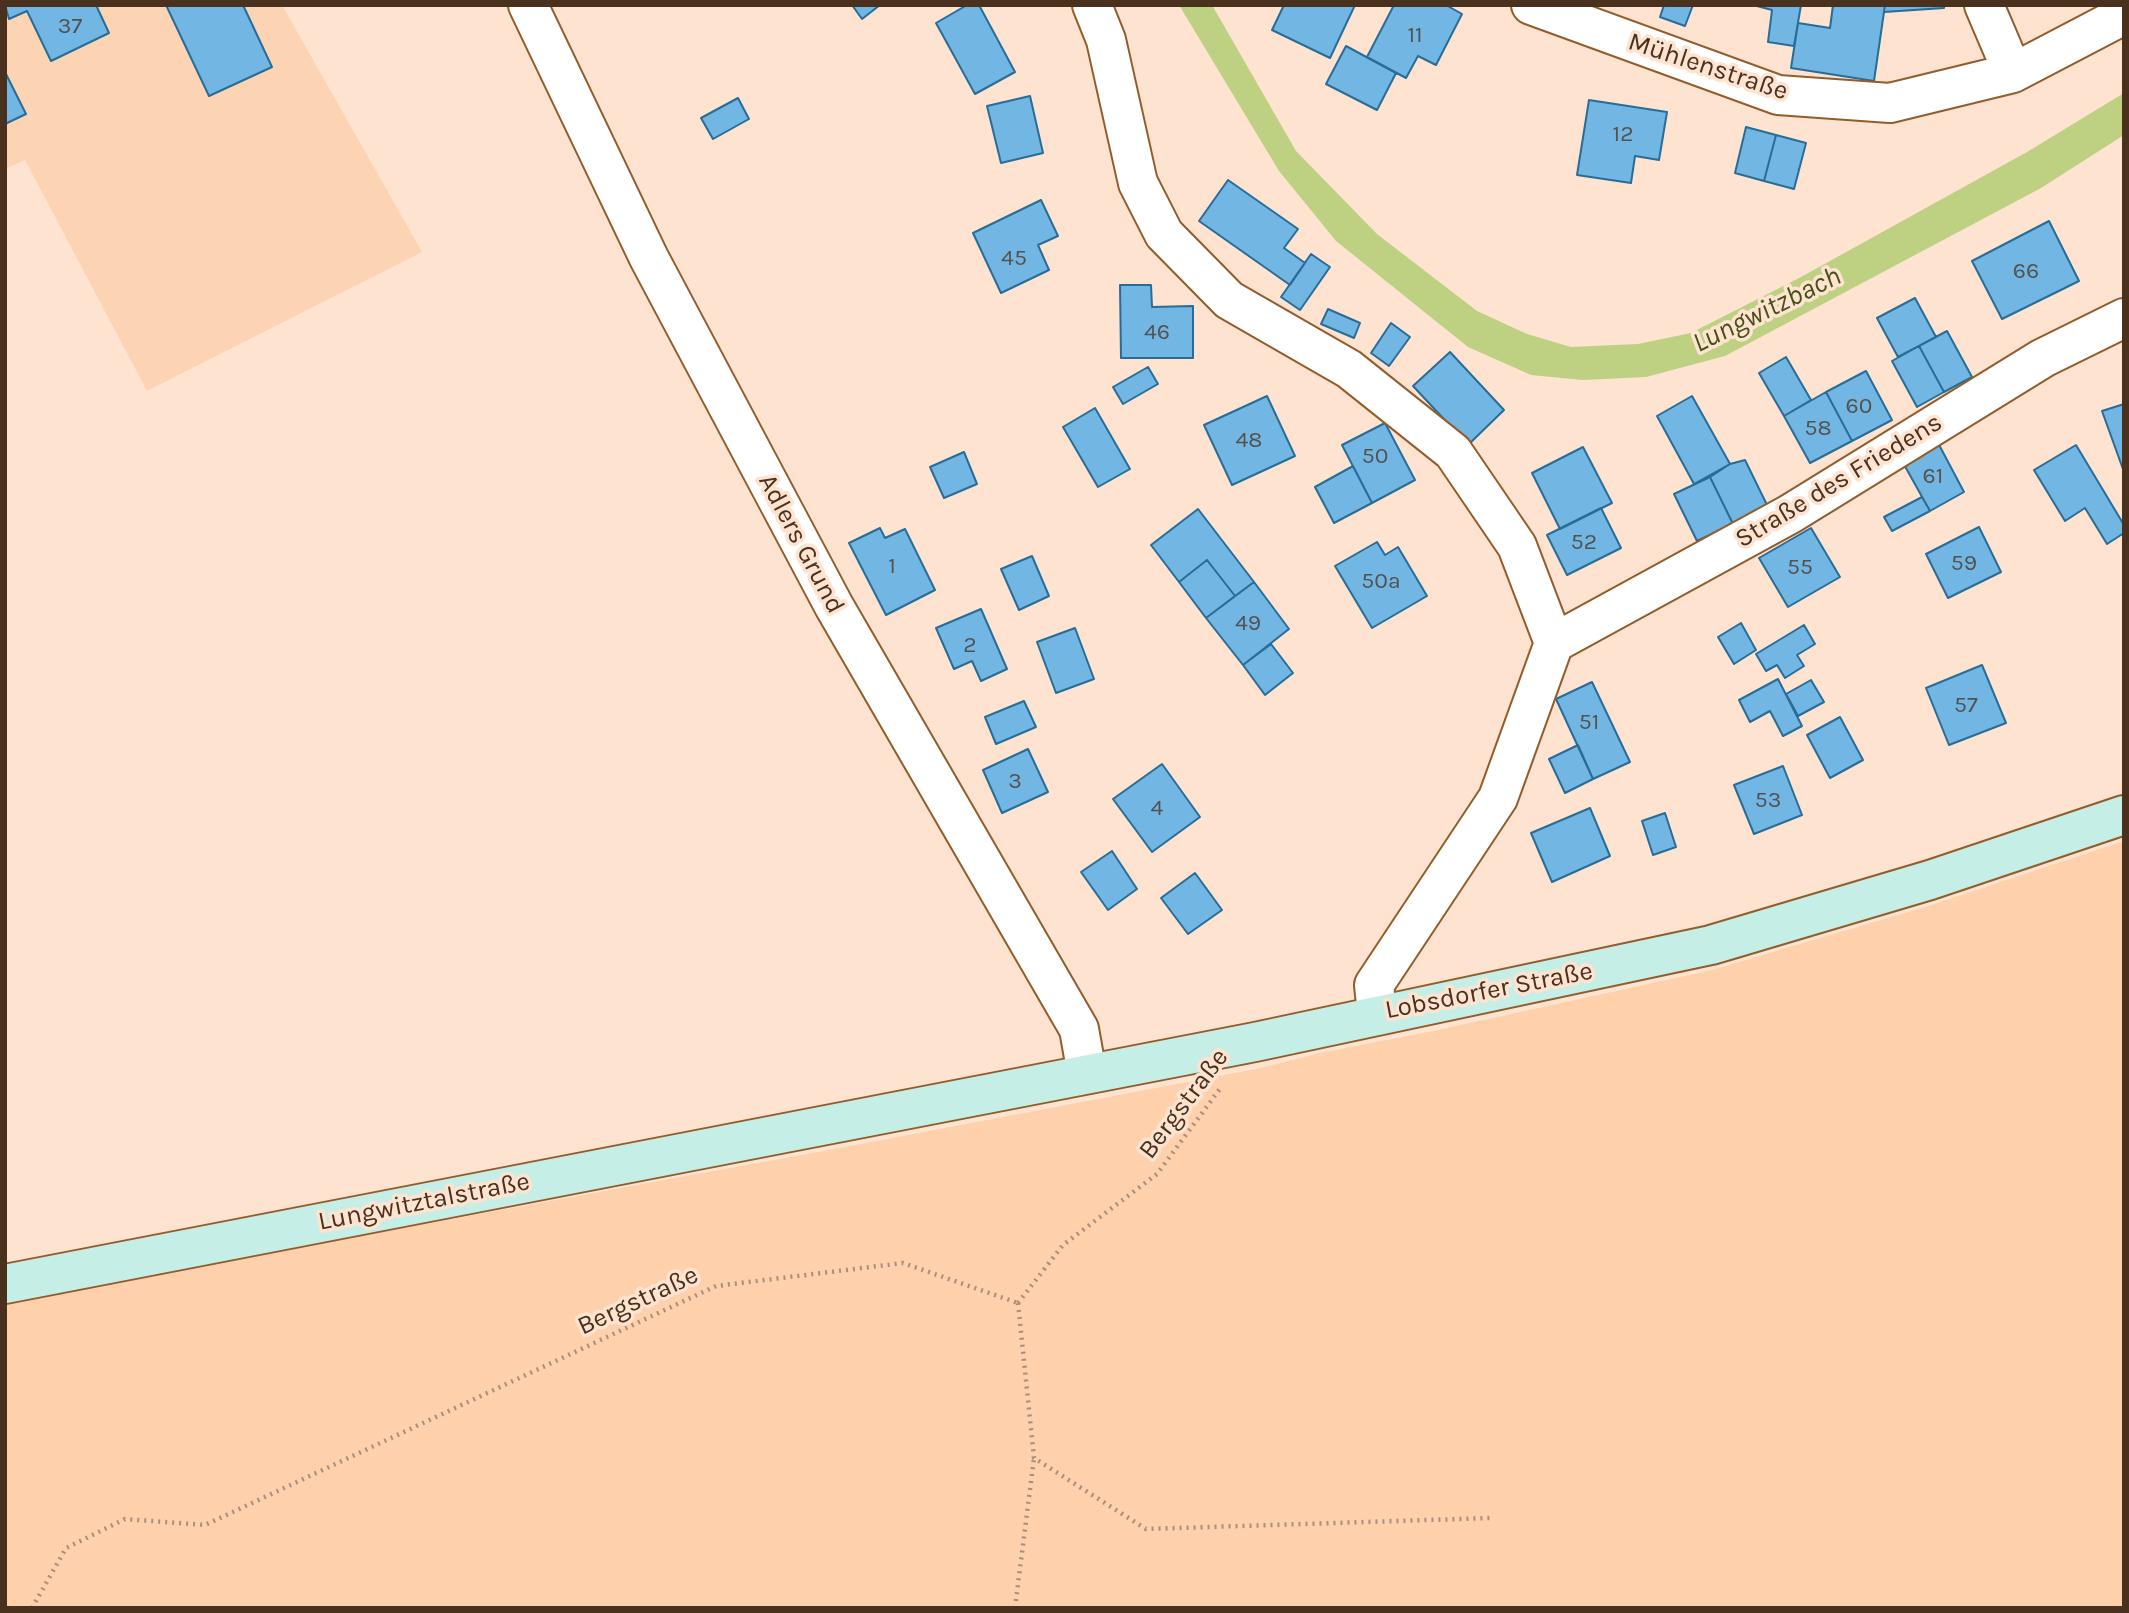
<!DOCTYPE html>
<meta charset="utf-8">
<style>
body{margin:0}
#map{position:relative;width:2129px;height:1613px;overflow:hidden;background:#fde3d0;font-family:Karla,sans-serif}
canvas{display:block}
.frame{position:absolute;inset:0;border:7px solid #49311d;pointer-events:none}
</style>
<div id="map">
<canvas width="2129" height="1613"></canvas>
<div class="frame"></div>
</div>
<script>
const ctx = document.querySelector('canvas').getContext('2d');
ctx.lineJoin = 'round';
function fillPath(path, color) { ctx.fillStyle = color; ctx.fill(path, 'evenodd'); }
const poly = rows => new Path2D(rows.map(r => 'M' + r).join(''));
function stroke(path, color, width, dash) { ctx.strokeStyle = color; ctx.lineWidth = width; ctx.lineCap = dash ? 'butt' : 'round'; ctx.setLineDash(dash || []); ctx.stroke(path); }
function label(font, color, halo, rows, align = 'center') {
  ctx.font = font + ' Karla,sans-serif'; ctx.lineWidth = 7; ctx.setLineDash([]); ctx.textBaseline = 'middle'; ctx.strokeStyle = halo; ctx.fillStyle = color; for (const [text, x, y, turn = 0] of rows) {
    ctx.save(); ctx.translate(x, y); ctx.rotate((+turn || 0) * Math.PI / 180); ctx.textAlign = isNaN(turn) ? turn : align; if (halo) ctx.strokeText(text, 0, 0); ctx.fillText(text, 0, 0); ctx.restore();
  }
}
fillPath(poly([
 [5,5,282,5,422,252,147,391,25,160,5,169]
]), '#fdd4b3');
fillPath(poly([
 [2124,841,2124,1608,5,1608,5,1301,845,1147,1256,1069,1320,1053,1438,1030,1712,970,1932,905]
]), '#fed0ac');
fillPath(poly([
 [1179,5,1212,5,1296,151,1377,234,1477,311,1527,334,1571,347,1638,344,1691,333,1801,277,2027,152,2124,93,2124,135,2041,188,1725,356,1646,377,1583,380,1531,375,1468,347,1336,241,1279,171]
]), '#bed182');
const building = poly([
 [5,5,96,5,109,33,51,61,27,11,9,19,5,5],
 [166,5,243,5,272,67,209,96,166,5],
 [852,5,880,5,862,19,852,5],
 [967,5,979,5,1015,72,975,94,936,23,967,5],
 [1284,5,1355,5,1330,58,1272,30,1284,5],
 [1394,5,1446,5,1462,14,1436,65,1418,56,1406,78,1367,57,1394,5],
 [1664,5,1693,5,1685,26,1660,17,1664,5],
 [1753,5,1801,5,1794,46,1768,42,1772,10,1753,5],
 [1833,5,1885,5,1874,81,1791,68,1798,23,1830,28,1833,5],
 [1885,5,1944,5,1944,8,1884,12,1885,5],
 [1346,46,1396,73,1377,110,1326,84,1346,46],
 [5,72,26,114,5,124,5,72],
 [1030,96,1043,153,1001,163,987,106,1030,96],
 [738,98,749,119,713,139,701,118,738,98],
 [1589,100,1667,112,1659,160,1635,156,1631,183,1577,175,1589,100],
 [1746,127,1776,135,1764,181,1735,173,1746,127],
 [1776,135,1806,143,1794,189,1764,181,1776,135],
 [1228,180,1298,229,1284,248,1305,263,1290,285,1199,221,1228,180],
 [1041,200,1058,236,1038,245,1049,270,1001,293,973,233,1041,200],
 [2049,221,2079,281,2002,319,1972,261,2049,221],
 [1311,254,1330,267,1300,310,1281,297,1311,254],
 [1120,285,1151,285,1152,307,1193,306,1193,358,1121,358,1120,285],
 [1915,298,1936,337,1898,357,1877,318,1915,298],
 [1328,309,1360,323,1354,338,1321,324,1328,309],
 [1391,323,1410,337,1389,366,1371,353,1391,323],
 [1947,331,1972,377,1944,392,1919,346,1947,331],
 [1919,346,1944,392,1917,407,1892,361,1919,346],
 [1450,352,1504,410,1468,445,1413,386,1450,352],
 [1786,357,1811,400,1784,416,1759,373,1786,357],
 [1148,367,1158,384,1123,404,1113,387,1148,367],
 [1866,371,1892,420,1852,441,1826,392,1866,371],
 [1826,392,1852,441,1810,463,1784,416,1826,392],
 [1267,396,1295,456,1232,485,1204,425,1267,396],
 [1692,396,1730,464,1694,484,1657,416,1692,396],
 [2124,404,2124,472,2102,411,2124,404],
 [1095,408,1130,469,1098,487,1063,427,1095,408],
 [1385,423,1415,480,1372,503,1342,445,1385,423],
 [1937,441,1964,492,1930,511,1902,461,1937,441],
 [2076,445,2124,525,2124,533,2107,544,2085,508,2065,521,2034,470,2076,445],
 [1583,447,1612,503,1560,529,1532,473,1583,447],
 [964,452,977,484,944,498,930,467,964,452],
 [1745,460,1768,507,1733,524,1710,477,1730,464,1745,460],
 [1353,466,1372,503,1334,523,1315,487,1353,466],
 [1710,477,1733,524,1697,541,1674,494,1710,477],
 [1922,497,1930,511,1892,531,1884,517,1922,497],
 [1601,508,1621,548,1567,575,1547,535,1601,508],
 [1198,509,1254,582,1235,596,1207,560,1179,582,1151,545,1198,509],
 [1979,527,2001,572,1948,598,1926,554,1979,527],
 [880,528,885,538,905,529,935,590,886,615,849,543,880,528],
 [1811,528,1840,577,1788,607,1759,558,1811,528],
 [1377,542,1385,555,1398,547,1427,596,1372,628,1335,566,1377,542],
 [1032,556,1049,596,1019,610,1001,569,1032,556],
 [1207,560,1235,596,1206,618,1179,582,1207,560],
 [1254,582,1289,629,1243,665,1206,618,1254,582],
 [981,609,1007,669,981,681,972,661,954,669,936,628,981,609],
 [1741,623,1756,650,1734,664,1718,637,1741,623],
 [1804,625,1815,644,1797,655,1804,666,1785,678,1777,665,1766,671,1756,654,1804,625],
 [1075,628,1094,679,1056,693,1037,642,1075,628],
 [1271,644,1293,673,1265,695,1243,665,1271,644],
 [1982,665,2006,723,1949,745,1926,688,1982,665],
 [1778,679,1802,726,1783,736,1770,711,1750,722,1739,700,1778,679],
 [1811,680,1824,702,1798,716,1786,694,1811,680],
 [1592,682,1630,762,1593,779,1556,699,1592,682],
 [1024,701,1036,727,996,744,985,717,1024,701],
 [1840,717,1863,760,1830,778,1807,735,1840,717],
 [1578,745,1593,779,1565,793,1549,759,1578,745],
 [1028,749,1048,792,1002,813,983,770,1028,749],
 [1162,764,1200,817,1152,852,1113,799,1162,764],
 [1783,766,1802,815,1754,834,1734,785,1783,766],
 [1590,808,1610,856,1552,882,1531,833,1590,808],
 [1665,813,1676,847,1653,855,1642,821,1665,813],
 [1112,851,1137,889,1108,910,1081,872,1112,851],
 [1195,873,1222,910,1188,934,1161,898,1195,873]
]);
fillPath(building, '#72b6e4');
stroke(building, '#276d97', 2);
const minor = poly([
 [528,5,649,258,834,606,1079,1029,1087,1074],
 [1092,5,1106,40,1138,183,1164,234,1229,300,1349,369,1453,452,1517,546,1554,643,1498,798,1374,985,1377,1014],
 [1531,5,1778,95,1890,103,2013,73,2124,15],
 [1984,5,2013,73],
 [1554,643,1790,514,2043,358,2124,318]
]);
const secondary = poly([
 [5,1284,1255,1042,1711,945,1930,880,2124,815]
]);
stroke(minor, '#925c2b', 42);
stroke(secondary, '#925c2b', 42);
stroke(poly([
 [1018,1303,1034,1458,1146,1529,1491,1518],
 [1018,1303,1063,1245,1157,1174,1222,1086],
 [32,1608,66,1548,125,1519,205,1525,716,1286,903,1263,1018,1303],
 [1015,1608,1034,1458]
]), '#a98f7c', 4.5, [2, 5]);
stroke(minor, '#fff', 38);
stroke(secondary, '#c5eee7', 38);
label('23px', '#53524f', null, [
 ["37",70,26],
 ["11",1415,35],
 ["12",1623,134],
 ["45",1014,258],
 ["66",2026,271],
 ["46",1157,332],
 ["60",1859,406],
 ["58",1818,428],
 ["48",1249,440],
 ["50",1375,456],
 ["61",1933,476],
 ["52",1584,542],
 ["59",1964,563],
 ["1",892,566],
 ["55",1800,567],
 ["50a",1381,581],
 ["49",1248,623],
 ["2",970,645],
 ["57",1966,705],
 ["51",1589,722],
 ["3",1015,781],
 ["53",1768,800],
 ["4",1157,808]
]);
label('26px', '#49311d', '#fde3d0', [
 ["Mühlenstraße",1708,67,18],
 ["Straße des Friedens",1839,481,-31],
 ["Adlers Grund",801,544,62],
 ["Lobsdorfer Straße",1489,991,-11],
 ["Bergstraße",1184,1104,-53],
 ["Lungwitztalstraße",424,1202,-11],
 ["Bergstraße",638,1301,-25]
]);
label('italic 28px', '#465118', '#fde3d0', [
 ["Lungwitzbach",1767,310,-26]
]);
</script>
